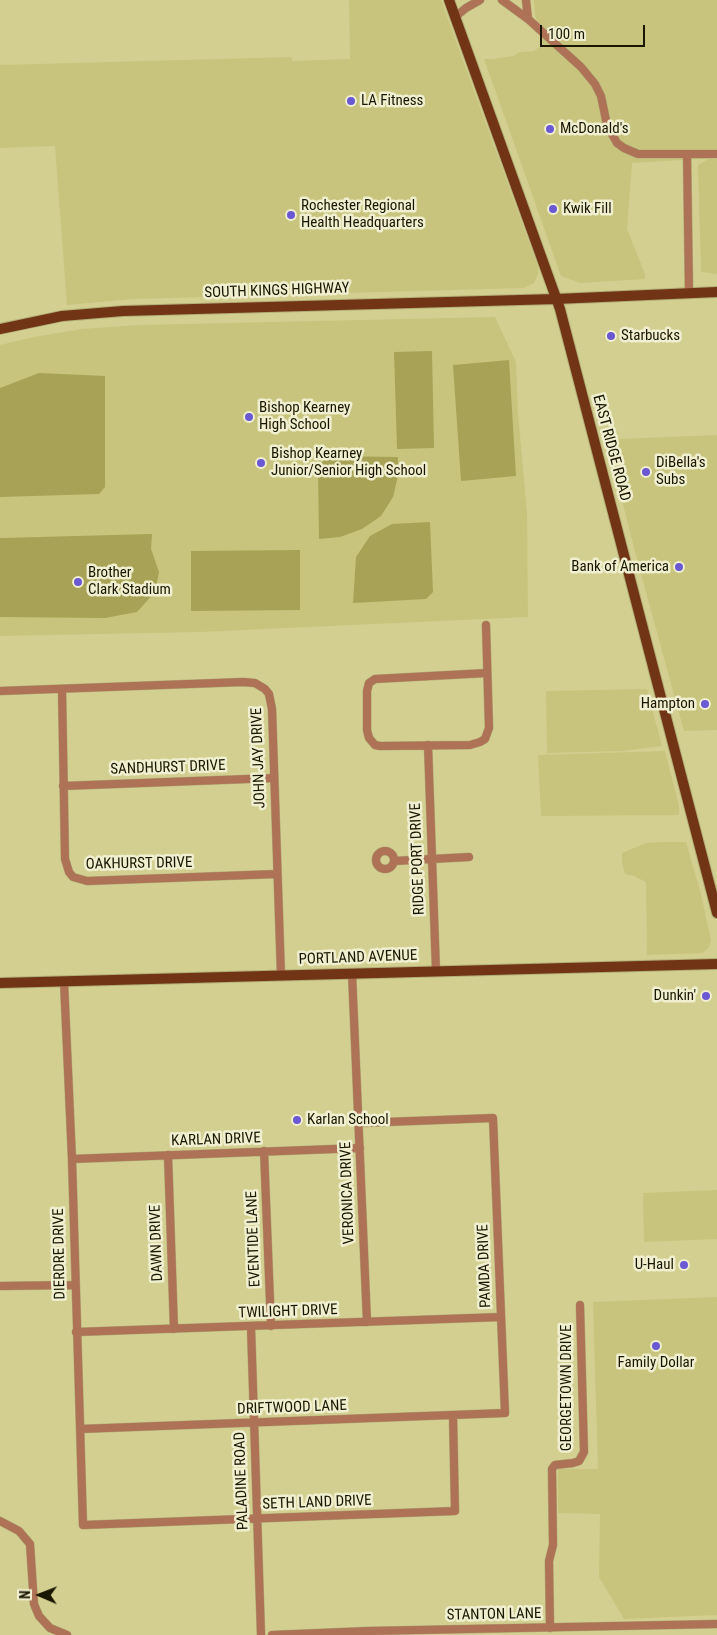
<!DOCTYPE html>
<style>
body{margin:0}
#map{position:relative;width:717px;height:1635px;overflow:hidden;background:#d3cf91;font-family:"Roboto Condensed",sans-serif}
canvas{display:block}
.north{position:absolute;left:15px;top:1570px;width:50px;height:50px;-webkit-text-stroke:4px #f0efd0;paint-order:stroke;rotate:271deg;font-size:14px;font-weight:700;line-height:20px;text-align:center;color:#191701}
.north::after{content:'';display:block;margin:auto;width:18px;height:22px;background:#191701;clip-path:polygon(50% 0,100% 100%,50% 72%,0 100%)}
.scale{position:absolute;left:540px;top:25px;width:105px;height:22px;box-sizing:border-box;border:2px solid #191701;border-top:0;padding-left:6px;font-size:15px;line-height:18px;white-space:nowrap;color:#191701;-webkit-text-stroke:4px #f0efd0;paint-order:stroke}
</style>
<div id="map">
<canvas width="717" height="1635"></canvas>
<div class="north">N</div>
<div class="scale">100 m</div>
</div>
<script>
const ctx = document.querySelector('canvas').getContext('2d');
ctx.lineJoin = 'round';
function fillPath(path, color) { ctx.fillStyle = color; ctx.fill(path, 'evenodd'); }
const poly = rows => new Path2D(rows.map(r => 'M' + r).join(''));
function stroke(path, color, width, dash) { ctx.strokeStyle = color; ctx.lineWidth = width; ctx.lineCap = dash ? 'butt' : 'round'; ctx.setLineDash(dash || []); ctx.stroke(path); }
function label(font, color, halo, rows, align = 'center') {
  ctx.font = font + ' "Roboto Condensed",sans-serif'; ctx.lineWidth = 5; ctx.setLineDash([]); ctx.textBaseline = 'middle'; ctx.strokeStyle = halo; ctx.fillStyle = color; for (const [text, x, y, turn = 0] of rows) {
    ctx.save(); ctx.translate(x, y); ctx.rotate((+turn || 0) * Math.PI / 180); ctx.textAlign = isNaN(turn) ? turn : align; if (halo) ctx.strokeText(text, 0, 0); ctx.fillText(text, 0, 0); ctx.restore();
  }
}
fillPath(poly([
 [349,0,441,0,538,267,538,274,534,283,524,288,133,299,67,305,55,146,0,148,0,65,292,57,292,61,350,59],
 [534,0,717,0,717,158,632,163,627,229,645,274,645,279,580,283,561,276,484,59,493,59,513,56,520,52,534,51,542,45,535,14],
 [708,159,717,159,717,274,701,272,698,165],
 [495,317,516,362,518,413,527,513,528,617,200,632,0,636,0,345,34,337,82,329,139,325],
 [717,435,717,730,684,731,638,563,607,442,619,439],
 [647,689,662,746,622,751,547,753,546,691],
 [665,751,679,806,679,815,541,816,538,755],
 [663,842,686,842,701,894,711,940,709,947,703,953,647,955,646,882,634,876,625,874,622,863,622,853,646,843],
 [717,1190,717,1239,644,1242,643,1193],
 [717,1297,717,1615,624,1619,599,1577,600,1514,558,1513,558,1469,598,1469,593,1302]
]), '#c8c47d');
fillPath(poly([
 [432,351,434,448,397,449,394,352],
 [509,360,516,476,461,481,453,365],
 [39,373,105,376,105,487,99,494,0,497,0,388],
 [327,456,398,457,398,476,393,497,381,516,362,529,340,537,319,539,318,467],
 [430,522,433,592,426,599,353,603,356,557,370,536,392,524],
 [152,534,151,549,159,572,155,592,137,612,105,618,0,617,0,538],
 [300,550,300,610,191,611,191,551]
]), '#a7a255');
const minor = poly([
 [502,0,528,19],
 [526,0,528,19,581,67,595,84,601,96,607,125,617,143,624,148,638,154,717,154],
 [455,17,466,8,480,0],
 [687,154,689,293],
 [486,625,489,728,485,739,480,742,470,745,380,746,375,745,369,738,367,730,367,691,369,683,375,679,487,673],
 [62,689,65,859,69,872,73,877,87,881,277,874],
 [0,691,243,682,255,683,265,689,269,694,272,709,281,975],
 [428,745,436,971],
 [63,786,274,778],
 '376 860a9 9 0 1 1 18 0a9 9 0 1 1-18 0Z',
 [394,861,469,857],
 [352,973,367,1322],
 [64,982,72,1159,83,1525,455,1511,453,1415],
 [264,1151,271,1326],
 [168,1155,174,1329],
 [72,1159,360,1148],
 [0,1286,75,1285],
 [251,1327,261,1635],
 [76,1332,501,1317],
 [80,1429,505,1413,493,1118,359,1123],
 [0,1521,19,1531,30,1544,34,1604,39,1616,50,1628,67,1635],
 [550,1628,549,1561,553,1545,552,1469,555,1465,573,1463,579,1461,584,1452,580,1305],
 [272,1635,368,1631,717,1624]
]);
const major = poly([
 [449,0,560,309,717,913],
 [0,329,62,316,123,311,556,299,717,292],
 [0,983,717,964]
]);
stroke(minor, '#b2ae77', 9);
stroke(major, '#b2ae77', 12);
stroke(minor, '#ae7257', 8);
stroke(major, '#713414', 10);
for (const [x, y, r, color] of [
 [351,101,5,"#6a59d3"],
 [550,129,5,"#6a59d3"],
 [553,209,5,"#6a59d3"],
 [291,215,5,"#6a59d3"],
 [611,336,5,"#6a59d3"],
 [249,417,5,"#6a59d3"],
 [261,463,5,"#6a59d3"],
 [646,472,5,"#6a59d3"],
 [679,567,5,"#6a59d3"],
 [78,582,5,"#6a59d3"],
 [705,704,5,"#6a59d3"],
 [706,996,5,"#6a59d3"],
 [297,1120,5,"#6a59d3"],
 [684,1265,5,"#6a59d3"],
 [656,1346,5,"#6a59d3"]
]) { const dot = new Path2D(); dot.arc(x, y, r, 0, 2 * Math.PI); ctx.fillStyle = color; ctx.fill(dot); stroke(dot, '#f0efd0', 2); }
label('15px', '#191701', '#f0efd0', [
 ["LA Fitness",361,101],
 ["McDonald's",560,129],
 ["Rochester Regional",301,206],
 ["Health Headquarters",301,223],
 ["Kwik Fill",563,209],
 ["Starbucks",621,336],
 ["Bishop Kearney",259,408],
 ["High School",259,425],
 ["Bishop Kearney",271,454],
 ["Junior/Senior High School",271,471],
 ["DiBella's",656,463],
 ["Subs",656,480],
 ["Bank of America",669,567,"right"],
 ["Brother",88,573],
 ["Clark Stadium",88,590],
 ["Hampton",695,704,"right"],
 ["Dunkin'",696,996,"right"],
 ["Karlan School",307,1120],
 ["U-Haul",674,1265,"right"],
 ["Family Dollar",656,1363,"center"]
], 'left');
label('15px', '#191701', '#f0efd0', [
 ["SOUTH KINGS HIGHWAY",277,291,-2],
 ["EAST RIDGE ROAD",611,448,75],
 ["JOHN JAY DRIVE",259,758,-92],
 ["SANDHURST DRIVE",168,768,-2],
 ["RIDGE PORT DRIVE",418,859,-92],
 ["OAKHURST DRIVE",139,864,-1],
 ["PORTLAND AVENUE",358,958,-2],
 ["KARLAN DRIVE",216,1140,-2],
 ["VERONICA DRIVE",348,1193,-92],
 ["EVENTIDE LANE",254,1239,-92],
 ["DAWN DRIVE",157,1243,-92],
 ["DIERDRE DRIVE",60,1254,-91],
 ["PAMDA DRIVE",485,1266,-92],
 ["TWILIGHT DRIVE",288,1312,-2],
 ["GEORGETOWN DRIVE",567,1388,-90],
 ["DRIFTWOOD LANE",292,1408,-2],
 ["PALADINE ROAD",242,1481,-92],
 ["SETH LAND DRIVE",317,1503,-2],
 ["STANTON LANE",494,1615,-1]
]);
</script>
